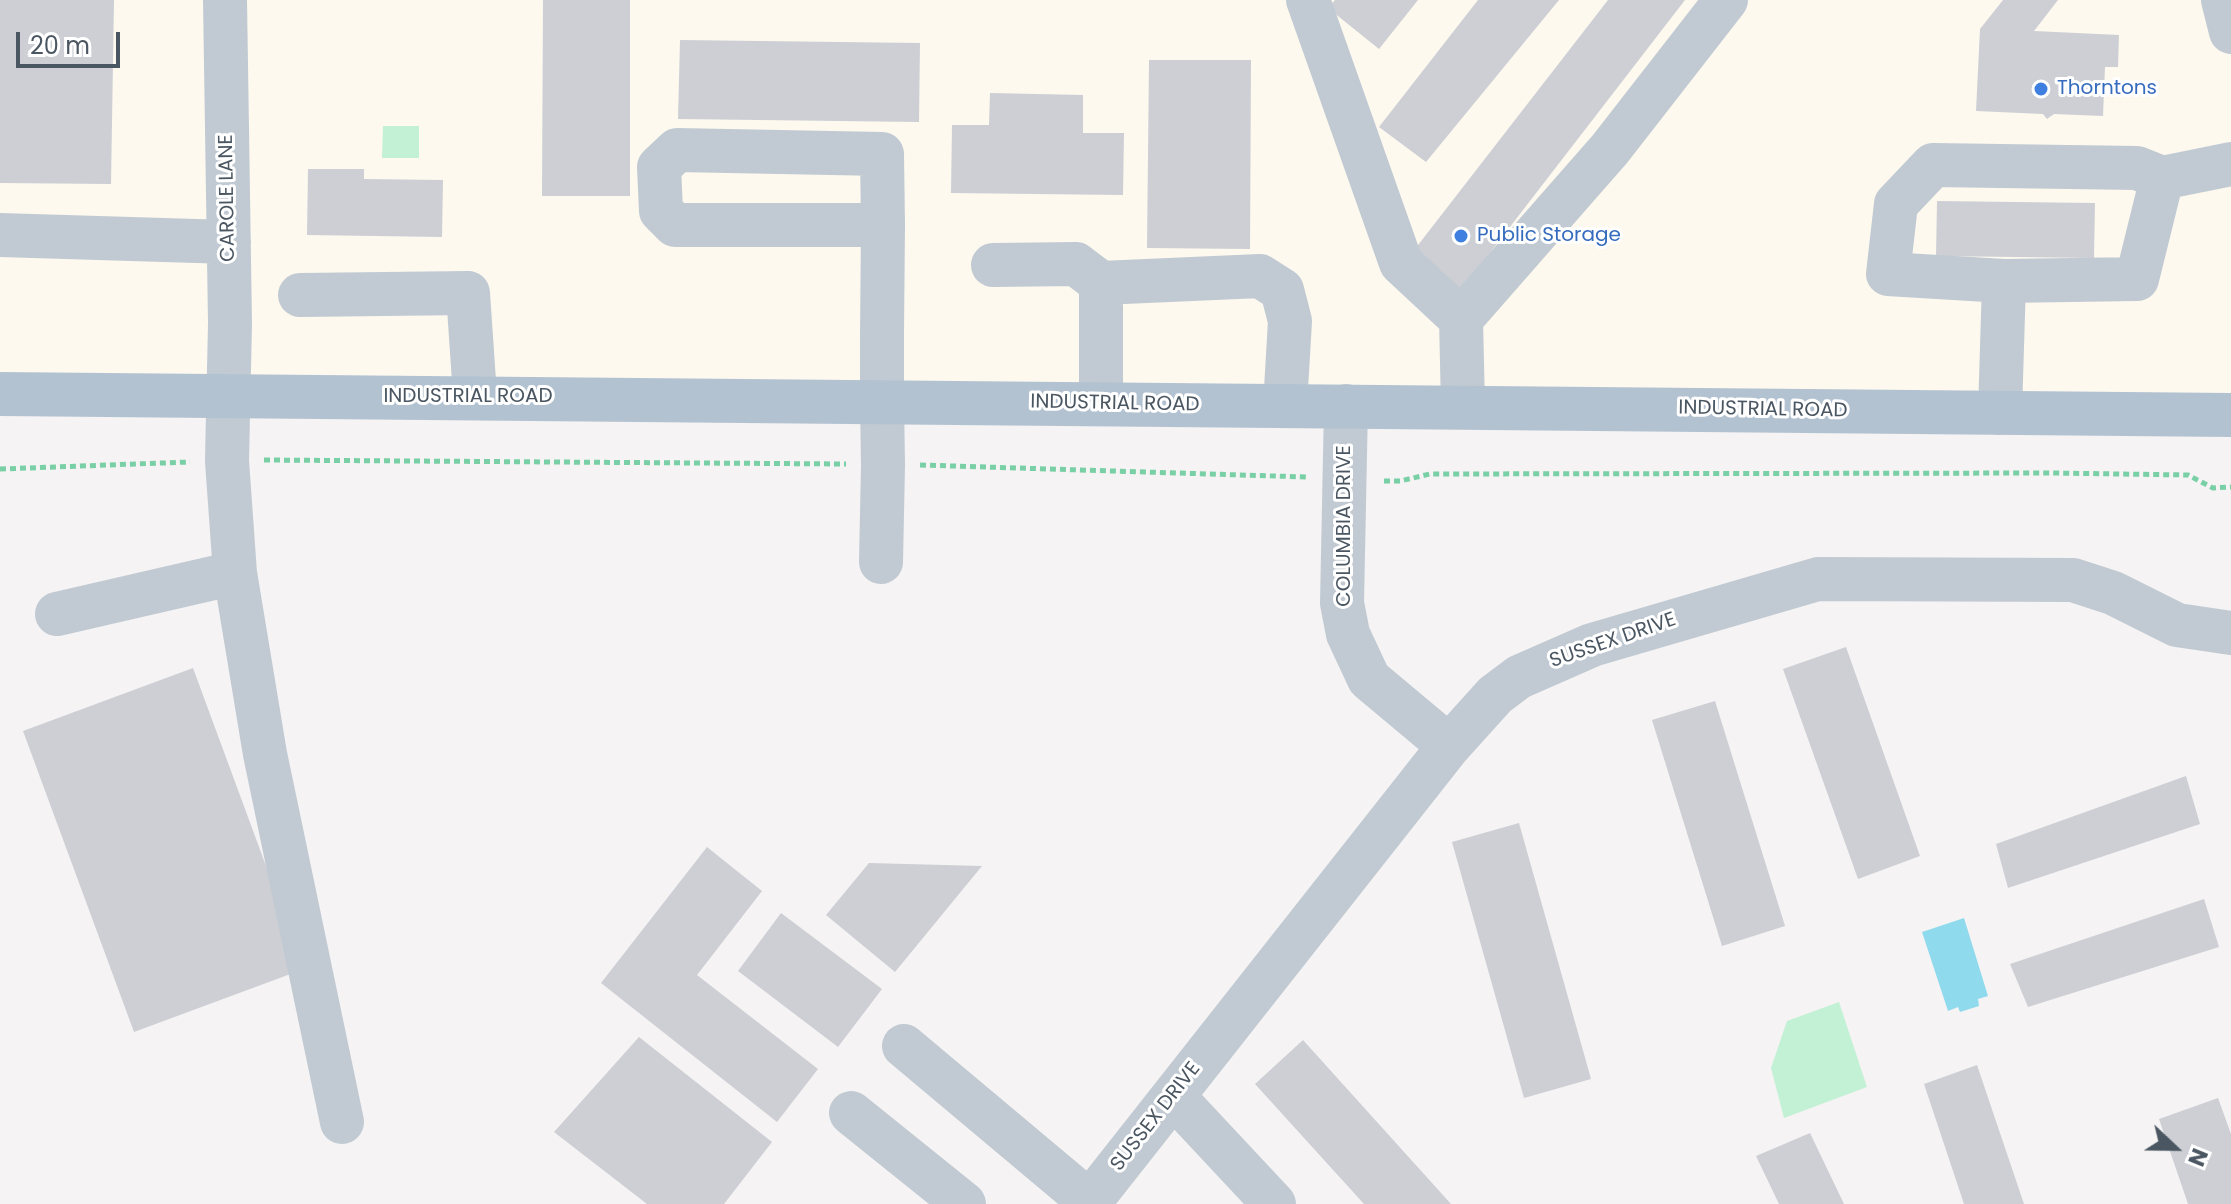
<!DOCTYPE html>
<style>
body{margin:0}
#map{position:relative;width:2231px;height:1204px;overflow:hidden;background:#f5f3f3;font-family:Poppins,sans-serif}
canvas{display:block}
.north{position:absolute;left:2135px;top:1108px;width:80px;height:80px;-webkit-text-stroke:6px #fff;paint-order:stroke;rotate:112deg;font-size:22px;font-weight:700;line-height:32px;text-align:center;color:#4a5661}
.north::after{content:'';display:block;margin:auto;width:28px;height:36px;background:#4a5661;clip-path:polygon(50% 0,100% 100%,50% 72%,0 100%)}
.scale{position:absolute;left:16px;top:32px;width:104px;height:36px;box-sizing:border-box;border:4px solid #4a5661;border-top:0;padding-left:10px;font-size:24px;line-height:28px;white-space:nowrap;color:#4a5661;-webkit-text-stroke:6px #fff;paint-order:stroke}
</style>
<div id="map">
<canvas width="2231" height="1204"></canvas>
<div class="north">N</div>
<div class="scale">20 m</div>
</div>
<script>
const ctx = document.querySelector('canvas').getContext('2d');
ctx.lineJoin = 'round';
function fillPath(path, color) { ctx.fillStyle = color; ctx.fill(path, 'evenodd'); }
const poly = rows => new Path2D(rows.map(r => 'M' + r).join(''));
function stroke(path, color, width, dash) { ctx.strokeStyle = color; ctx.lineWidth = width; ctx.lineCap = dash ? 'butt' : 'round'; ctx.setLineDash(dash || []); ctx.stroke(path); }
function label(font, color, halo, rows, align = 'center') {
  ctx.font = font + ' Poppins,sans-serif'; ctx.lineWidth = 6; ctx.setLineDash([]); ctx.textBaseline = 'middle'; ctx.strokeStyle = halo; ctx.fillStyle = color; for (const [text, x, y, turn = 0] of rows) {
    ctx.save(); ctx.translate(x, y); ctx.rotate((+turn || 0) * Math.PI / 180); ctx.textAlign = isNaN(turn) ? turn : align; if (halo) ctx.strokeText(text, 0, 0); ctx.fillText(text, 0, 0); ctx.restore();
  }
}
fillPath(poly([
 [0,0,2223,0,2231,32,2231,415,0,394]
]), '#fdf9ef');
fillPath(poly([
 [383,126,419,126,419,158,382,158],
 [1839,1002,1867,1087,1784,1118,1771,1068,1787,1021]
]), '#c3f1d5');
fillPath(poly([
 [1964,918,1988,996,1978,999,1979,1006,1960,1012,1958,1007,1948,1011,1922,932]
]), '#90daee');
fillPath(poly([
 [0,0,114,0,111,184,0,183],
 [543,0,630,0,630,196,542,196],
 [1335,0,1418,0,1379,49,1328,8],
 [1478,0,1559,0,1426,162,1379,127],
 [1608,0,1685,0,1452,302,1408,258],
 [2003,0,2058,0,2034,31,2119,35,2118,67,2105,67,2103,116,2054,114,2047,119,2043,114,1976,111,1980,29],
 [680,40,920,43,919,122,678,119],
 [1149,60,1251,60,1250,249,1147,248],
 [990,93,1083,95,1083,133,1124,133,1123,195,951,193,952,125,989,125],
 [308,169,364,169,364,179,443,180,442,237,307,235],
 [1937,201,2095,203,2094,258,1936,256],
 [1846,647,1920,856,1858,879,1783,669],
 [193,668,304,969,134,1032,23,731],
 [1715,701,1785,926,1722,946,1652,720],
 [2186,776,2200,824,2008,888,1996,844],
 [1519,823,1591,1079,1524,1098,1452,842],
 [707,847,762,891,697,975,818,1069,777,1122,601,983],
 [869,863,982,866,895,972,826,915],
 [2204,899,2219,947,2028,1007,2010,964],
 [781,913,882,989,838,1047,738,971],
 [639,1037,772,1142,724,1204,647,1204,554,1132],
 [1303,1040,1451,1204,1364,1204,1255,1084],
 [1977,1065,2024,1204,1964,1204,1924,1084],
 [2218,1098,2231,1134,2231,1204,2188,1204,2159,1119],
 [1810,1133,1844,1204,1779,1204,1756,1156]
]), '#cdcfd5');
stroke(poly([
 [264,460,846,464],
 [920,465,1306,477],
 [0,469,190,462],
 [1384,481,1400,481,1430,474,2053,473,2188,475,2213,488,2231,487]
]), '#7ad0a6', 5, [6, 4]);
stroke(poly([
 [225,0,230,323,227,461,235,573,265,754,342,1122],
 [1308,0,1401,263,1461,319],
 [2223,0,2231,32],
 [1933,165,2137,168,2162,178,2137,279,2004,281,1888,274,1896,204,1933,165],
 [2162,178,2231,164],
 [0,235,229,242],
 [993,265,1076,264,1101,283,1101,404],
 [1101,283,1260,276,1282,290,1290,321,1285,406],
 [300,295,468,293,475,396],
 [1346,406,1342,603,1348,634,1369,679,1449,746],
 [1463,407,1461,319,1610,149,1726,0],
 [2000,413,2004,281],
 [881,562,883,465,882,402,882,334,883,225,882,154,677,150,659,167,661,211,675,225,883,225],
 [57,614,235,573],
 [904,1046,1090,1202],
 [1173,1096,1274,1204],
 [851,1113,964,1204],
 [1088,1204,1449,746,1495,695,1519,677,1592,645,1818,579,2073,580,2113,593,2177,625,2231,633]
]), '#c1cad2', 44);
stroke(poly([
 [0,394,2231,415]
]), '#b3c2d1', 44);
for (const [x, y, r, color] of [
 [2041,89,8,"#3f7fe0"],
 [1461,236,8,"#3f7fe0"]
]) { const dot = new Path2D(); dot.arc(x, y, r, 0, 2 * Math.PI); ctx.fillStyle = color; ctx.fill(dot); stroke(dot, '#fff', 3); }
label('20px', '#366cbe', '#fff', [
 ["Thorntons",2057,89],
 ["Public Storage",1477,236]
], 'left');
label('20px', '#4a5661', '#fff', [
 ["CAROLE LANE",228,198,-91],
 ["INDUSTRIAL ROAD",468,397],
 ["INDUSTRIAL ROAD",1115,404,1],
 ["INDUSTRIAL ROAD",1763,410,1],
 ["COLUMBIA DRIVE",1345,526,-90],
 ["SUSSEX DRIVE",1613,641,-19],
 ["SUSSEX DRIVE",1156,1117,-52]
]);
</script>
